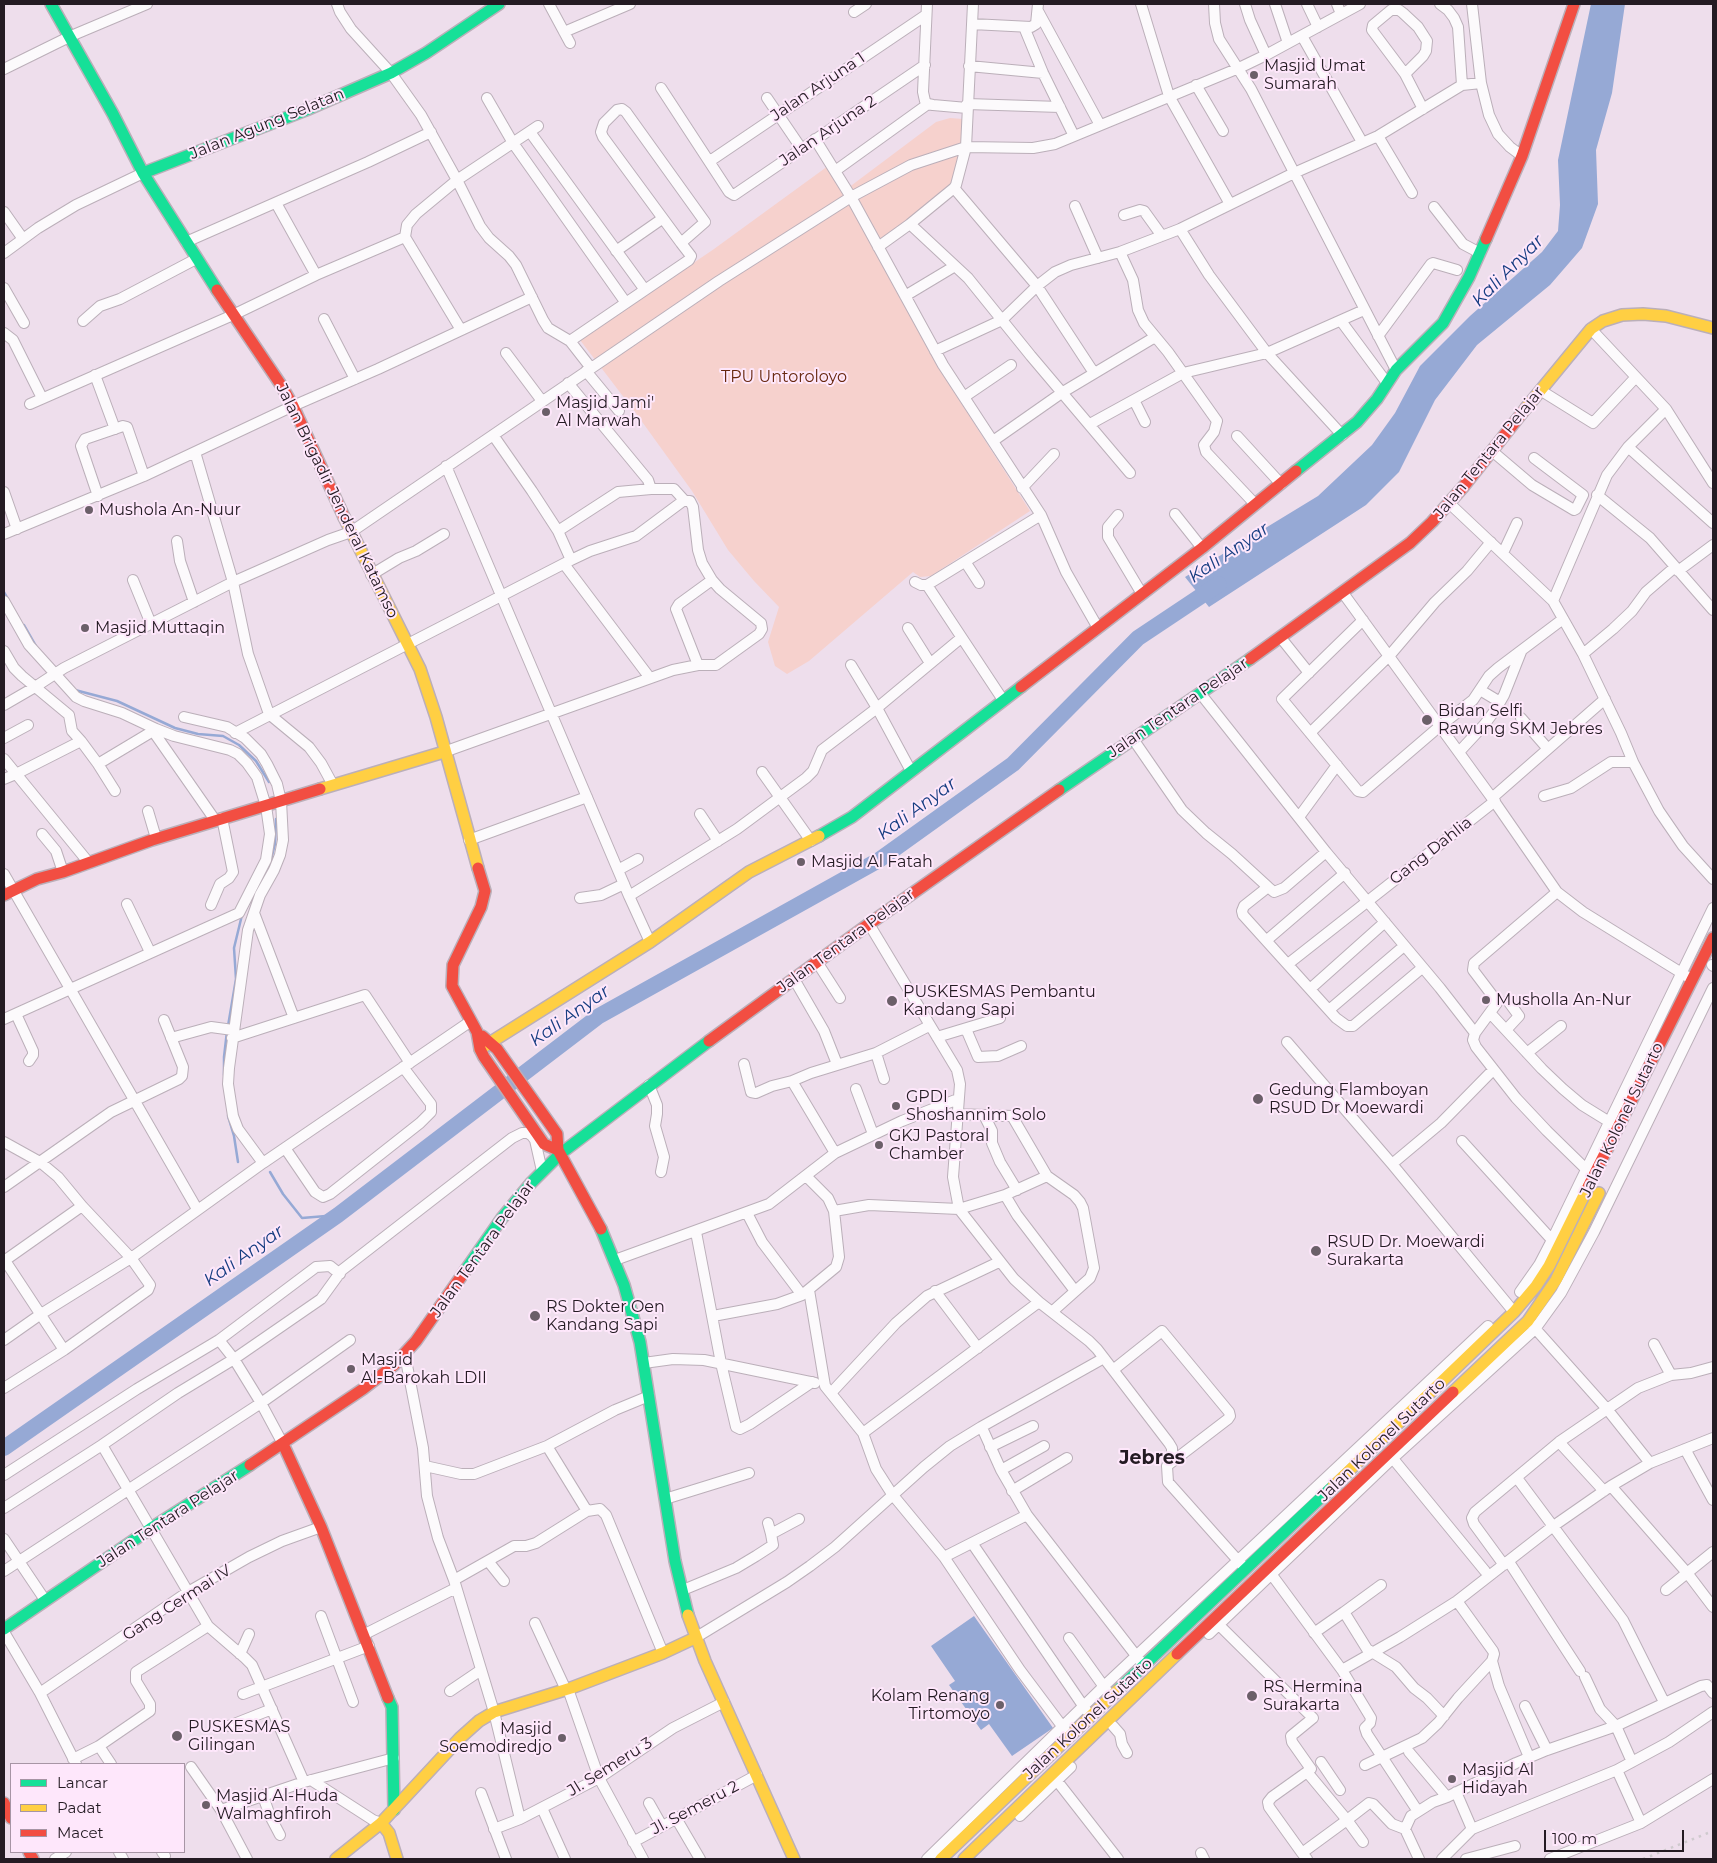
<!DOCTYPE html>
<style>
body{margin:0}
#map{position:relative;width:1717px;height:1863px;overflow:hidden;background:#eedeec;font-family:Montserrat,sans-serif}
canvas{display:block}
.frame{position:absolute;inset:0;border:5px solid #241b23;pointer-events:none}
.legend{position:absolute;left:10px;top:1763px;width:175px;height:90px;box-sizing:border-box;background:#fee7fb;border:1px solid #a795a5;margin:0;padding:6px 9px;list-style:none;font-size:15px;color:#241b23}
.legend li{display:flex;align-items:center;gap:10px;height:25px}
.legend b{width:25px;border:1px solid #a795a5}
.scale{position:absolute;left:1544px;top:1830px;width:140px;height:22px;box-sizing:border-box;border:2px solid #241b23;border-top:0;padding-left:6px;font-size:15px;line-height:18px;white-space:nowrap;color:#241b23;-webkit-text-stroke:4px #fee7fb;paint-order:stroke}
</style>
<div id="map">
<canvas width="1717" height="1863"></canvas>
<div class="frame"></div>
<ul class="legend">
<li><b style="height:6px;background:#16e098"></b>Lancar</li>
<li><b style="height:6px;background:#ffcf43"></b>Padat</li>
<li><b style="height:6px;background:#f24e42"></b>Macet</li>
</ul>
<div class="scale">100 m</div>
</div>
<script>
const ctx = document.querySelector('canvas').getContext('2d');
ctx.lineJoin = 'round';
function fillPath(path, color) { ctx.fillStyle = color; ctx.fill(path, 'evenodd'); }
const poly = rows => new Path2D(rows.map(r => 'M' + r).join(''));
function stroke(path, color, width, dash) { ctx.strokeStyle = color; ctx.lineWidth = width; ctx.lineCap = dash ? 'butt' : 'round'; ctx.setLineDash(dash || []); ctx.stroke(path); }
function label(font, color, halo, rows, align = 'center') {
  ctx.font = font + ' Montserrat,sans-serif'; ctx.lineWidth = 4; ctx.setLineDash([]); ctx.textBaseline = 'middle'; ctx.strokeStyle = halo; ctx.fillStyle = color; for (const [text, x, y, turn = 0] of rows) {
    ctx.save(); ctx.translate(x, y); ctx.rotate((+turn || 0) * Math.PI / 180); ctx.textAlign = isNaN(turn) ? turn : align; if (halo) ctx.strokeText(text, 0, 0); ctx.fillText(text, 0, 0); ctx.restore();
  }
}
fillPath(poly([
 [950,118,963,119,963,140,953,186,879,243,848,188,936,122],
 [828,166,951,387,1030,511,931,576,920,577,913,572,809,661,787,674,775,666,768,642,779,607,754,581,728,550,692,491,635,412,580,340,714,249]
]), '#f6d1cd');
fillPath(poly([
 [1591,4,1625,4,1612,93,1596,150,1598,204,1582,248,1550,285,1477,345,1435,400,1399,472,1366,505,1209,607,1185,577,1318,496,1372,445,1395,413,1420,366,1470,316,1542,252,1558,231,1560,205,1558,160],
 [974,1616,1053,1728,1012,1756,989,1724,981,1730,949,1685,955,1681,931,1646]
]), '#96a9d5');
stroke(poly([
 [4,592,8,599],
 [24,625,36,646],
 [75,690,117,701,175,728,198,734,223,736,239,745,256,761,269,782],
 [256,891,269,867,275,844,276,819],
 [228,1026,236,979,234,948,242,915],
 [224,1075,224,1057,227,1031],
 [228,1116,234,1136,238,1162],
 [270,1172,283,1194,302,1218,338,1215]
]), '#96a9d5', 2.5);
stroke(poly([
 [4,1448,338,1215,599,1016,879,860,1013,764,1138,638,1219,584]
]), '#96a9d5', 16);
const street = poly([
 [337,4,340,12,351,29,391,73,421,115,457,180,480,226,489,238,509,256,516,265,543,320,548,328,570,341,591,368],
 [549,4,570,43],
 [927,4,923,92,925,101,928,104,933,105,967,108],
 [1141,4,1169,96,1230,204],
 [1214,4,1215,23,1219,39,1251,89,1396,370],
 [1245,4,1250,20,1266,55],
 [1275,4,1288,43],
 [1307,4,1318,27],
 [1337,4,1341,14],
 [1440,4,1448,10,1454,18,1458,27,1462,85],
 [1472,4,1481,83,1489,115,1498,134,1510,147,1522,156],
 [1038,11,1100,125],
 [854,12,866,4],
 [972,24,1031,27,1036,24,1038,4],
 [1024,27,1043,73,1074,136],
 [564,32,630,4],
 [1302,36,1362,142],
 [969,66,1043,73],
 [4,69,71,36,147,4],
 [1405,74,1423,56,1426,51,1427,41,1418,27,1403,13,1399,10,1391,10,1373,25,1372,30,1405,74,1423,109],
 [1196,85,1223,131],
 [661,88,729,192,734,195,925,65],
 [487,98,513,143,626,303],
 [767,98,801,148],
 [967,104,1060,107],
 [530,132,645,290],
 [1378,136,1412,193],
 [815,139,851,197,943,365,1041,515,1066,572,1098,628],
 [710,161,926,15],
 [835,171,928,104],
 [954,188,1037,286,1094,373],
 [276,203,316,275],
 [1075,206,1098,258],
 [1434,207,1463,244,1480,253],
 [4,212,23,239],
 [1124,215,1140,210,1144,211,1162,236],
 [910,224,968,278,1031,356,1130,473],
 [1180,229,1209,275,1267,353,1342,435],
 [186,242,368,162,431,132],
 [878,247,910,224,954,188,956,185,966,147,973,4],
 [616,251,659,221],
 [1120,252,1133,280,1138,310,1144,323,1168,352,1217,421,1214,432,1204,445,1206,452,1255,504],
 [4,253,38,228,76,205,143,173],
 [4,288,24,323],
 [905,296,955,266],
 [324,319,355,379],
 [83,321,100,306,120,299,196,259],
 [1341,321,1387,383],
 [461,330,405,237,407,225,416,214,457,180,538,126],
 [4,333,13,340,42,398],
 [1378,336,1431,264,1433,263,1457,270],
 [570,341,689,260,691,256,681,243,705,222,626,112,622,109,617,110,604,123,601,132,603,137,681,243],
 [935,351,1002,320,1037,286,1055,272,1071,265,1120,252,1180,229,1294,173,1378,136,1462,85,1481,83],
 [506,353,542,401],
 [586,371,619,411],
 [95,375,115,429],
 [568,383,648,480,651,489,674,489,684,500],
 [1540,390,1593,423,1636,377],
 [964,397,1011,365],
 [1134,400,1145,422],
 [30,404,233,315,316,275,405,237],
 [1666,409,1713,483],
 [1090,424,1183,373,1267,353,1364,310],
 [493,435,532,491,558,531,571,560],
 [1237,436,1281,484],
 [993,441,1063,392,1155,337],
 [1628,447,1713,523],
 [1492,451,1532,485,1574,510,1576,509,1583,495,1534,458],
 [195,452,233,582,248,654,269,714,309,747,321,763,333,785],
 [446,466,629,896,650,942],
 [1022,488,1054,454],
 [4,492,17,529],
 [1597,495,1650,538,1713,610],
 [98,496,81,446,85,439,123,426,127,427,144,476],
 [1449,503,1553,601,1583,654,1621,733,1633,762,1659,811,1683,846,1713,879],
 [1175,514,1202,548],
 [1118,515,1108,527,1108,537,1142,594],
 [558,531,618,492,651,489],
 [4,534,144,476,293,406,378,369,532,297],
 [177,541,180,561,194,602],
 [1503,553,1517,523],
 [966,563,979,583],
 [564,564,650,678],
 [1678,571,1713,545],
 [371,575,399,558,416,551,444,534],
 [133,580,151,624],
 [915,582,921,585,927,585,1041,515],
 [927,585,1003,700],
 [1343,593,1492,798,1557,892,1583,912,1688,977],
 [4,601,29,645,76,697,84,701,122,713,156,729,174,736,230,750,238,754,247,763,257,777,266,806,270,834,266,860,239,913,4,1019],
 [1553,601,1607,475,1628,447,1666,409,1591,329],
 [1363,620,1282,699,1358,791,1363,792,1440,726,1473,700,1489,676,1498,668,1563,619],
 [908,628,930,663],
 [1281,638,1309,673],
 [4,651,14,668,22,676,69,715,72,731,81,741,98,764,115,791],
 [1583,654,1613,629,1632,611,1646,592,1675,567],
 [698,665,676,609,679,604,712,580],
 [851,665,877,708,911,771],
 [1480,690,1500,702],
 [1200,693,1326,852,1440,988,1475,1033],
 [4,705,35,687,64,668,233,582,328,540,351,532,719,281,851,197,911,165,966,147,1033,148,1055,144,1239,68,1266,55,1360,4],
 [184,717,227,727,245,738,261,754,267,764,277,784,281,801,283,840,280,855,274,870,260,895,248,930,229,1068,228,1084,233,1116,238,1129,263,1163],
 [1521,718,1548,749],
 [156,729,153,731,215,820],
 [235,733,571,560,590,551,636,536,683,501,690,501,693,507,698,550,702,563,712,580,720,589,761,623,762,629,759,634,716,665,698,665,673,670,444,752],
 [1310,733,1390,655,1435,602,1467,571,1491,542],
 [4,738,28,725],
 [1133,739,1182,810,1206,833,1232,854,1268,887],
 [1459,752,1484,725,1496,709,1504,695,1521,652],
 [4,759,89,863],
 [98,764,153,731],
 [762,772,811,841],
 [4,779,16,774,81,741],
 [1544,796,1571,788,1611,762,1633,762],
 [1492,798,1605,699],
 [148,811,156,838],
 [700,814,718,841],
 [1299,817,1337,765],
 [42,834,56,851,63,872],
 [469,840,587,797],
 [1326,852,1284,888,1274,892,1268,887,1244,906,1242,911,1243,915,1336,1018,1347,1026,1353,1026,1422,968],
 [618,870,638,859],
 [4,874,197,1209],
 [1557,892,1474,963,1473,970,1495,999,1497,1003,1475,1033,1473,1040,1476,1047,1516,1098,1547,1131,1590,1173],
 [629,896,737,829,806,778,813,771,822,750,877,708,961,638],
 [580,898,601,895,624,884],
 [127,904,150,952],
 [211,905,220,884,229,878,233,872,222,818],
 [254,913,294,1018],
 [869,924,957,1070,960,1084,953,1177,959,1209,1014,1279,1039,1302,1089,1341,1097,1349,1169,1443,1172,1448,1172,1456,1167,1466,1168,1482,1242,1565],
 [1267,940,1345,873],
 [817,962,840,998],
 [1288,964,1495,801],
 [1712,965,1713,966],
 [794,979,824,1031,837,1064],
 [1310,989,1385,922],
 [1329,1010,1404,946],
 [16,1014,33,1051,33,1055,29,1061],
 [1491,1014,1542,1069,1563,1089,1582,1105,1616,1126],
 [966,1029,978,1057,998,1056,1021,1046],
 [1506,1030,1519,1016,1508,1001],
 [937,1037,1000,1018],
 [171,1038,211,1027,233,1030],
 [232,1038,365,995,410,1063],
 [1287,1042,1392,1164,1514,1312],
 [876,1053,884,1079],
 [1527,1053,1561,1026],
 [744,1064,751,1092,756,1093,772,1086,792,1081,811,1073,876,1053,929,1026],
 [792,1081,835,1153],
 [649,1085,657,1105,657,1114,655,1126,664,1157,661,1172],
 [856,1089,873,1134],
 [957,1114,1012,1116,1047,1176,1074,1195,1080,1202,1083,1208,1094,1268,1090,1278,1053,1311],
 [984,1115,992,1131,992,1143,1000,1162,1017,1190],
 [1462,1141,1552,1240,1558,1241],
 [4,1142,40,1162,58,1177,82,1206,131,1258,150,1285,148,1290,64,1350,4,1388],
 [285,1148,315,1192,323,1197,330,1194,420,1123,431,1112,431,1104,403,1067],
 [1392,1164,1441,1123,1493,1070],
 [4,1187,111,1112,179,1079,182,1076,183,1067,164,1020],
 [1005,1195,1017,1215,1075,1291],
 [834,1211,869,1205,959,1209,1005,1195,1047,1176],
 [747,1213,762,1242,802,1295],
 [696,1232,721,1363,736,1427,740,1429,750,1424,812,1382],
 [4,1259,64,1350],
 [615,1260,769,1204,835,1153,902,1121,958,1099],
 [4,1261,82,1206],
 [809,1290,825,1386,863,1433,876,1469,892,1494,944,1557,1020,1670,1065,1730],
 [935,1291,978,1348],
 [1520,1292,1539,1265,1552,1240,1713,908],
 [713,1316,777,1304,802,1295,836,1267,839,1257,834,1211,828,1198,806,1176],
 [1532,1325,1607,1409,1650,1463,1611,1486,1688,1574,1713,1607],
 [4,1340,41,1314,131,1258,263,1163,471,1021],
 [219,1340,234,1359,261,1403,283,1444],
 [1654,1344,1671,1375],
 [405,1355,423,1448,427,1496,438,1538,454,1580,494,1712,520,1819],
 [644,1363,673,1359,704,1360,815,1383],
 [1113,1370,1162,1331,1229,1412,1230,1416,1228,1419,1168,1465],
 [831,1393,896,1323,927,1296,999,1262],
 [983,1430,1001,1470,1027,1515,1141,1662],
 [863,1433,1039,1302],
 [1559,1442,1604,1491],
 [102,1445,208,1626,245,1658,252,1665,304,1782],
 [547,1446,587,1511],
 [990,1447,1033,1426],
 [1685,1449,1713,1500],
 [1390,1455,1485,1571],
 [1650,1463,1713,1438],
 [425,1466,461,1474,474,1474,547,1446,615,1410,649,1396],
 [1001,1470,1044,1446],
 [4,1475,137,1389,219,1340,316,1267,330,1266,340,1274],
 [1517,1478,1623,1620,1664,1702],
 [1012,1491,1067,1458],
 [665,1499,749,1473],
 [4,1508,102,1445,178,1393,234,1359,321,1299,342,1270,512,1138,522,1133,528,1133,532,1136,535,1140,542,1171],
 [768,1523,771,1534],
 [4,1539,45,1600],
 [972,1543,1086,1710],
 [944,1557,1027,1515],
 [488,1561,504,1581],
 [1509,1562,1580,1671],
 [1504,1565,1474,1524,1472,1518,1475,1512,1559,1442,1638,1388,1671,1375,1691,1373,1713,1367],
 [4,1571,261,1403,350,1340],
 [1269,1571,1342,1670,1371,1718,1370,1723,1365,1728,1367,1734,1417,1810],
 [454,1580,514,1546,526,1546,536,1543,587,1511,600,1509,606,1515,663,1653],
 [683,1590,736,1568,756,1556,773,1545,771,1534,799,1519],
 [1666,1590,1713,1552],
 [1344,1612,1381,1585],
 [321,1616,353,1702],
 [535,1623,566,1690],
 [1219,1625,1313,1718,1291,1736,1292,1742,1311,1769],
 [4,1632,40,1693,76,1764],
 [1314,1633,1344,1612,1367,1649,1396,1667,1414,1688,1427,1698,1444,1716],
 [365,1634,456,1588],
 [1209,1634,1393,1458,1535,1329,1561,1293,1594,1232,1713,988],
 [695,1638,787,1582,810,1566,835,1547,924,1467,950,1446,981,1427,1104,1358],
 [1069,1638,1107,1691],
 [240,1654,249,1634],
 [1492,1661,1499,1686,1529,1757],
 [1342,1670,1400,1637,1457,1601,1552,1527,1611,1486],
 [1585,1677,1600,1709,1616,1726,1701,1686,1707,1685,1713,1693],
 [568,1689,599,1778,643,1859],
 [450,1691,481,1670],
 [40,1693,188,1592,249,1557,282,1541,321,1527],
 [243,1694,369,1646],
 [1525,1706,1547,1750],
 [229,1726,272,1709],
 [1113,1726,1120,1734,1122,1744,1127,1753],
 [1409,1752,1447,1797],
 [73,1759,99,1746],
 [1321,1762,1340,1790],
 [111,1764,99,1746,150,1711,150,1704,136,1681,136,1672,208,1626],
 [1365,1765,1422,1738,1438,1723,1458,1698,1492,1661,1494,1654,1493,1651,1457,1601],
 [191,1767,221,1810,247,1859],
 [1617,1770,1641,1823,1713,1779],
 [1054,1777,1118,1859],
 [311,1780,373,1820,381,1823],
 [1456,1792,1472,1829],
 [481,1793,506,1859],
 [263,1796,270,1816,280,1835],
 [649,1803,662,1826],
 [542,1808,565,1859],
 [221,1810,304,1782,394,1758],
 [1020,1816,1071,1767],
 [676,1818,700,1859],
 [494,1829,520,1819,599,1778,673,1728,724,1702],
 [633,1842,757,1775],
 [1363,1842,1347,1820,1369,1803,1373,1804,1392,1824,1405,1829],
 [119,1852,123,1859],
 [162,1852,165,1856],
 [1201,1853,1204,1859],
 [1302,1853,1347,1820,1307,1772,1272,1797,1268,1802,1269,1807,1302,1853,1307,1859],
 [55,1859,66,1852],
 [927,1859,1104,1686,1488,1326],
 [1419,1859,1405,1829,1411,1816,1433,1802,1447,1797,1516,1763,1547,1750,1616,1726,1632,1762],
 [1442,1859,1472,1829,1617,1770,1669,1742,1713,1712],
 [1466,1859,1515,1846],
 [1550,1859,1641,1823]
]);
const fast = poly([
 [51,4,113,114,143,173,217,290],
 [143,173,306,110,391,73,426,53,499,4],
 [1296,471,1357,422,1377,399,1396,370,1443,323,1469,277,1486,239],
 [1059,790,1250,659],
 [819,836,852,817,1021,687],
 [601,1229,624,1285,640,1342,675,1561,688,1615],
 [465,1271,502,1218,531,1183,560,1154,709,1041],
 [4,1629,150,1529,250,1465],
 [1118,1690,1333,1486],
 [388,1698,392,1707,394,1810]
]);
const slow = poly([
 [1526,408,1591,329,1603,321,1622,315,1643,314,1666,316,1713,328],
 [344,517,420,669,436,717,478,868],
 [320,789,444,752],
 [480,1049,650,942,749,872,819,836],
 [1453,1392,1528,1321,1556,1280,1599,1193],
 [1333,1486,1514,1312,1536,1286,1549,1266,1588,1187],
 [688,1615,705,1661,794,1859],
 [381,1823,389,1833,397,1859],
 [336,1859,381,1823,460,1738,479,1721,494,1712,571,1688,663,1653,695,1638],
 [941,1859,1118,1690],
 [964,1859,1177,1654]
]);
const jam = poly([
 [1486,239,1522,156,1574,4],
 [217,290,281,385,293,406,344,517],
 [1250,659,1410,543,1432,522,1464,486,1526,408],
 [1021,687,1202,548,1296,471],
 [478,868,485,891,481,907,453,965,452,986,477,1032,480,1049,484,1057,544,1144,558,1150,601,1229],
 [4,895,37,879,63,872,152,840,320,789],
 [482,1036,497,1049,557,1134,558,1150],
 [709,1041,869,924,1059,790],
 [1588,1187,1713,938],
 [283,1444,321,1527,388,1698],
 [250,1465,363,1389,394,1365,416,1341,465,1271],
 [1177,1654,1453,1392],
 [4,1803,11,1818],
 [29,1852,33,1859]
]);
stroke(street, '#bbafb9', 12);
stroke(fast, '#bbafb9', 14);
stroke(slow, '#bbafb9', 14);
stroke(jam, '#bbafb9', 14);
stroke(street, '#fcfafc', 10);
stroke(fast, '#16e098', 11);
stroke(slow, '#ffcf43', 11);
stroke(jam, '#f24e42', 11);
stroke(poly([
 [1643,1859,1713,1831]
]), '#cfcace', 2.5, [2.5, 5]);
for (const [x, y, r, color] of [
 [1254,75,5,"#6b5f69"],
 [546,412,5,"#6b5f69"],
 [89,510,5,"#6b5f69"],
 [85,628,5,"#6b5f69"],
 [1427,720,6,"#6b5f69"],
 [801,862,5,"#6b5f69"],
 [1486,1000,5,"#6b5f69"],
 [892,1001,6,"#6b5f69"],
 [1258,1099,6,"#6b5f69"],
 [896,1106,5,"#6b5f69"],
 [879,1145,5,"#6b5f69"],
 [1316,1251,6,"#6b5f69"],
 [535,1316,6,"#6b5f69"],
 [351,1369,5,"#6b5f69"],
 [1252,1696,6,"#6b5f69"],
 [1000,1705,5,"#6b5f69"],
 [177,1736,6,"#6b5f69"],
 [562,1738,5,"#6b5f69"],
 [1452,1779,5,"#6b5f69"],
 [206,1805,5,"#6b5f69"]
]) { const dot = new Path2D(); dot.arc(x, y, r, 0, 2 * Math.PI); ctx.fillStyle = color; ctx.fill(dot); stroke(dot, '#fee7fb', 2); }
label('16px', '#241b23', '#fee7fb', [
 ["Masjid Umat",1264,66],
 ["Sumarah",1264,84],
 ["Masjid Jami'",556,403],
 ["Al Marwah",556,421],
 ["Mushola An-Nuur",99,510],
 ["Masjid Muttaqin",95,628],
 ["Bidan Selfi",1438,711],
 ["Rawung SKM Jebres",1438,729],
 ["Masjid Al Fatah",811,862],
 ["PUSKESMAS Pembantu",903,992],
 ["Kandang Sapi",903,1010],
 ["Musholla An-Nur",1496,1000],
 ["Gedung Flamboyan",1269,1090],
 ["RSUD Dr Moewardi",1269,1108],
 ["GPDI",906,1097],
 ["Shoshannim Solo",906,1115],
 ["GKJ Pastoral",889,1136],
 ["Chamber",889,1154],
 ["RSUD Dr. Moewardi",1327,1242],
 ["Surakarta",1327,1260],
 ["RS Dokter Oen",546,1307],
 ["Kandang Sapi",546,1325],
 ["Masjid",361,1360],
 ["Al-Barokah LDII",361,1378],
 ["RS. Hermina",1263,1687],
 ["Surakarta",1263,1705],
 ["Kolam Renang",990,1696,"right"],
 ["Tirtomoyo",990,1714,"right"],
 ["PUSKESMAS",188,1727],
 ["Gilingan",188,1745],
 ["Masjid",552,1729,"right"],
 ["Soemodiredjo",552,1747,"right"],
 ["Masjid Al",1462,1770],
 ["Hidayah",1462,1788],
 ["Masjid Al-Huda",216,1796],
 ["Walmaghfiroh",216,1814]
], 'left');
label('16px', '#241b23', '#fee7fb', [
 ["Jalan Arjuna 1",818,87,-34],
 ["Jalan Agung Selatan",267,124,-22],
 ["Jalan Arjuna 2",828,131,-34],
 ["Jalan Tentara Pelajar",1489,453,-51],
 ["Jalan Brigadir Jenderal Katamso",337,501,64],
 ["Jalan Tentara Pelajar",1178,708,-34],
 ["Gang Dahlia",1431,851,-38],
 ["Jalan Tentara Pelajar",846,941,-36],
 ["Jalan Kolonel Sutarto",1622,1120,-64],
 ["Jalan Tentara Pelajar",483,1249,-54],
 ["Jalan Kolonel Sutarto",1382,1440,-44],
 ["Jalan Tentara Pelajar",168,1519,-33],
 ["Gang Cermai IV",177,1603,-33],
 ["Jalan Kolonel Sutarto",1088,1719,-43],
 ["Jl. Semeru 3",610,1767,-32],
 ["Jl. Semeru 2",695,1808,-28]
]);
label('16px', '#67270e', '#fee7fb', [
 ["TPU Untoroloyo",784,377]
]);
label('italic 18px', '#163d81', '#fee7fb', [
 ["Kali Anyar",1508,271,-45],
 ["Kali Anyar",1229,553,-34],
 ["Kali Anyar",917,809,-36],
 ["Kali Anyar",570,1016,-35],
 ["Kali Anyar",244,1256,-35]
]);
label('bold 19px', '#241b23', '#fee7fb', [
 ["Jebres",1152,1458]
]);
</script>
